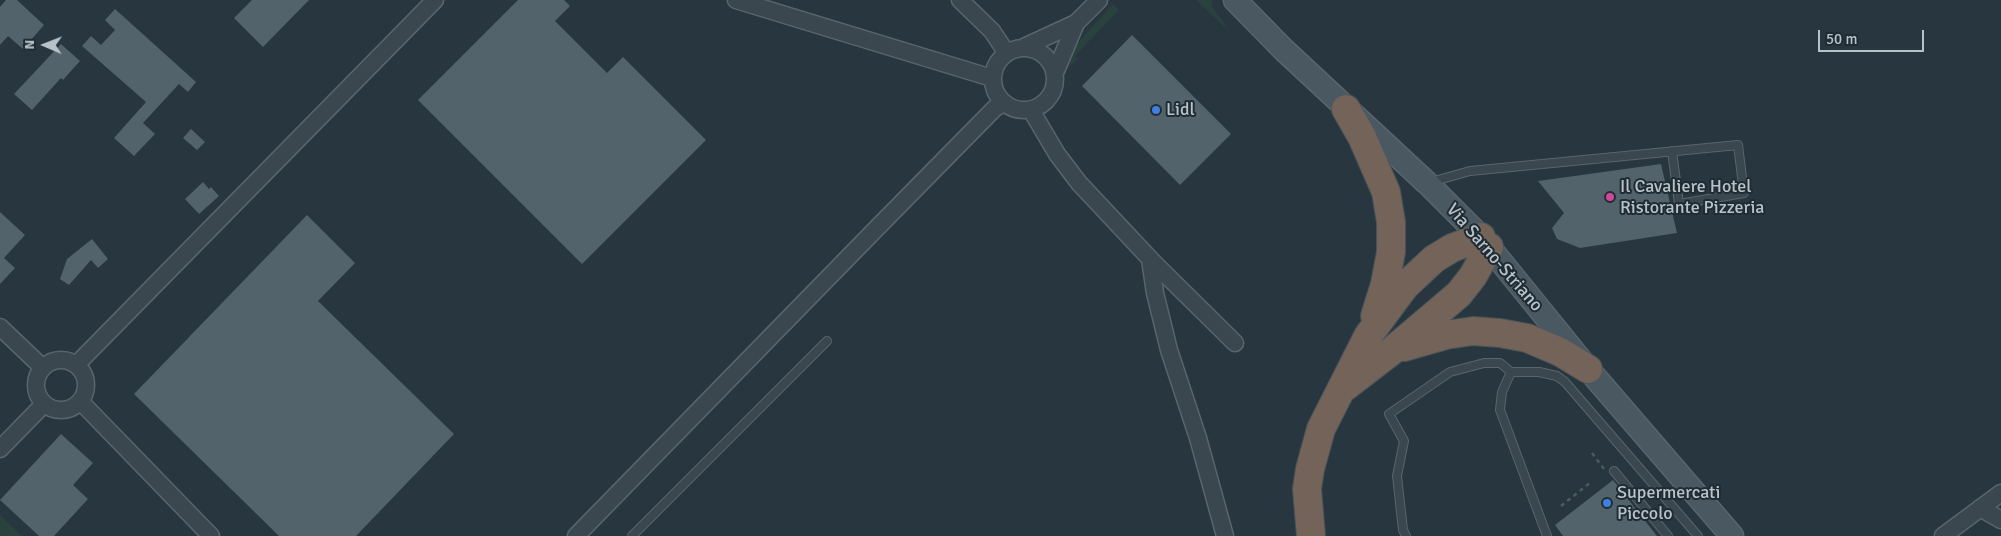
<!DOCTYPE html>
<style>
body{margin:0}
#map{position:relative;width:2001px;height:536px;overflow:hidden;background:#27363f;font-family:Signika,sans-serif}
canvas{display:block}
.north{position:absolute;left:20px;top:20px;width:50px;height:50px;-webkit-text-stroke:4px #202c34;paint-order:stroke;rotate:271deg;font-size:14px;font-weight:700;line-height:20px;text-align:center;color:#b8c2c9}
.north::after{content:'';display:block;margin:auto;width:18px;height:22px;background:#b8c2c9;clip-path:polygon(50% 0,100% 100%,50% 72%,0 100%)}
.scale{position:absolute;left:1818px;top:30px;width:106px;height:22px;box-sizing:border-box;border:2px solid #b8c2c9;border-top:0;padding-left:6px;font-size:15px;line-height:18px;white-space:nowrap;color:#b8c2c9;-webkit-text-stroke:4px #202c34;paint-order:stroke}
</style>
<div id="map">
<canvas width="2001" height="536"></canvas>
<div class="north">N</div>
<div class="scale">50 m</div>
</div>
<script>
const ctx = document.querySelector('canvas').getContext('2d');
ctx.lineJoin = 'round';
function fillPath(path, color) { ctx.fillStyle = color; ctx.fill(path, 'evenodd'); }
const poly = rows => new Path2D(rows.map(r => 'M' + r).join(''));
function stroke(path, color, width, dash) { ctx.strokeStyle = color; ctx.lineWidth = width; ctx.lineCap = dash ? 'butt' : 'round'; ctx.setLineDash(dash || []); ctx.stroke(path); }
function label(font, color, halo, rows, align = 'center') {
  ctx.font = font + ' Signika,sans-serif'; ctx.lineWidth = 4; ctx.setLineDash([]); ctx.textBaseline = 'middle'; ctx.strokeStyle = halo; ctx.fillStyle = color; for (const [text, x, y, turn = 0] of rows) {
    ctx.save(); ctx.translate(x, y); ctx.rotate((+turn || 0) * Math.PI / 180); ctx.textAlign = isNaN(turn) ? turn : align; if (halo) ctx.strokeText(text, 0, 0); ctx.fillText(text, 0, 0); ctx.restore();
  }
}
fillPath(poly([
 [1196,0,1212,0,1212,6,1230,32],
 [1113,4,1119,10,1075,56,1078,59,1069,67,1071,53,1076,45],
 [0,515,22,536,0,536]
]), '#2a423e');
fillPath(poly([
 [6,0,17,0,44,25,23,49,8,36,0,45,0,7],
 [252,0,309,0,263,47,234,18],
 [518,0,564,0,570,6,555,21,607,73,623,57,706,140,582,264,418,100],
 [115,9,196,82,188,92,179,84,143,123,155,134,134,156,114,138,146,102,82,46,91,36,101,45,115,30,105,20],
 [1132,35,1231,134,1180,185,1082,86],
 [61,44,80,61,63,80,61,78,32,110,14,94],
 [191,129,205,142,197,150,183,138],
 [1661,164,1677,233,1580,248,1557,239,1552,228,1564,213,1538,181],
 [203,182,209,189,211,187,219,196,199,214,185,199],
 [0,212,25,235,4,258,15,268,0,284],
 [307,215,355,263,318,301,454,434,356,536,279,536,134,394],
 [92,239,108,259,98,268,91,260,69,285,60,279,67,259],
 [61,434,93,463,73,485,88,499,54,536,39,536,0,500],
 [1613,480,1657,536,1563,536,1555,525]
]), '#52636b');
const lane = poly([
 [1431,182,1470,171,1738,145,1744,193,1679,204,1672,151],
 [1614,471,1668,536],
 [632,536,827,341],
 [1406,536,1403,530,1397,476,1404,441,1389,414,1450,372,1484,363,1500,363,1511,372],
 [1547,536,1500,410,1502,392,1511,372,1539,372,1557,376,1565,382,1698,536]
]);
const street = poly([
 [736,0,992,78],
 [960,0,992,31,1006,52],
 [1024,47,1076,23,1099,0],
 '993 79a31 31 0 1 1 62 0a31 31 0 1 1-62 0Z',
 [1055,73,1076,23],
 [1031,110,1057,154,1079,183,1154,263,1235,343],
 [1150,259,1155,293,1169,350,1198,438,1225,536],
 [0,327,43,368],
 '36 385a25 25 0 1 1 50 0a25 25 0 1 1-50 0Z',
 [76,365,435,0],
 [80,401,211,536],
 [0,449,44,404],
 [1980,508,2001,520],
 [576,536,872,233,995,108,1004,103],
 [1943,536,2001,493]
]);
const secondary = poly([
 [1235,0,1284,50,1427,183,1481,237,1588,369,1732,536]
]);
const highway = poly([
 [1346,109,1362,137,1386,192,1391,222,1391,252,1385,284,1375,316],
 [1404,347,1446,335,1473,331,1500,333,1527,338,1560,352,1588,369],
 [1345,387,1393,350,1459,294,1473,276,1489,247],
 [1311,536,1307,489,1310,469,1321,429,1368,336,1405,286,1434,259,1452,248,1481,237]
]);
stroke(lane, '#59656c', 10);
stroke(street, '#59656c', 19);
stroke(secondary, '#59656c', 25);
stroke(highway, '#465259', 30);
stroke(poly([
 [1592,453,1604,469],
 [1561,506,1591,482]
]), '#495e5c', 2.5, [4, 4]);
stroke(lane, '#3b474f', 8);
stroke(street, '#3b474f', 16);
stroke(secondary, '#495861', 22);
stroke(highway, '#746359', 28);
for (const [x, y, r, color] of [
 [1156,110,5,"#3f7fe0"],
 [1610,197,5,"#d1479c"],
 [1607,503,5,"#3f7fe0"]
]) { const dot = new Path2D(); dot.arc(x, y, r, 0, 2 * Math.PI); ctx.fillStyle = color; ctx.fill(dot); stroke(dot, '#202c34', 2); }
label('18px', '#b8c2c9', '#202c34', [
 ["Lidl",1166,110],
 ["Il Cavaliere Hotel",1620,187],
 ["Ristorante Pizzeria",1620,208],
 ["Supermercati",1617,493],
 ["Piccolo",1617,514]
], 'left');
label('18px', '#b8c2c9', '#202c34', [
 ["Via Sarno-Striano",1494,258,49]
]);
</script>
